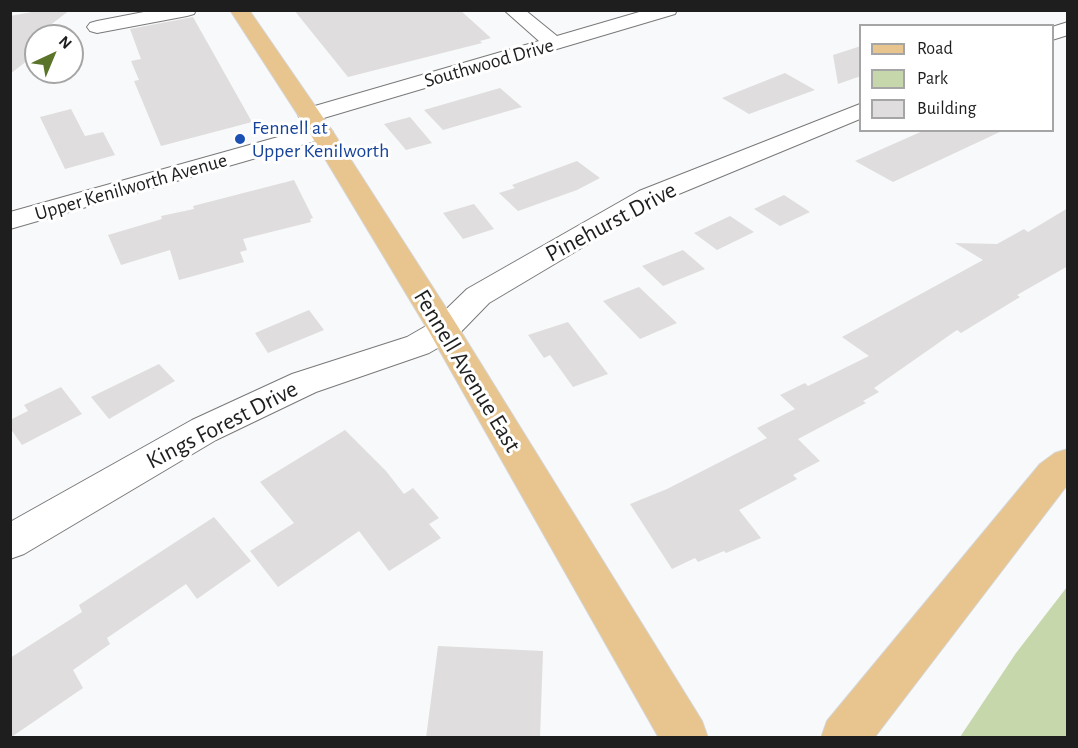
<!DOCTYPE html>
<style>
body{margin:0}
#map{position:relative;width:1078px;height:748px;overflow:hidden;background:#f8f9fa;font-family:"Alegreya Sans",sans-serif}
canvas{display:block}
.frame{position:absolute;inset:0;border:12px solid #1e1e1e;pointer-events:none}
.legend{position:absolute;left:859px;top:24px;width:195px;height:108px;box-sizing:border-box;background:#fff;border:2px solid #a5a5a5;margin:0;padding:8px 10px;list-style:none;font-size:18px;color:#1e1e1e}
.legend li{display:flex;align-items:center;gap:12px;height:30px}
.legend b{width:30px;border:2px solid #a5a5a5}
.north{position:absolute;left:24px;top:24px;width:60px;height:60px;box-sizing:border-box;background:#fff;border:2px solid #a5a5a5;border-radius:50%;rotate:44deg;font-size:16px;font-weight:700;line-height:24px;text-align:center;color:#1e1e1e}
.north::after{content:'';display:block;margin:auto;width:21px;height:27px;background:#5a7529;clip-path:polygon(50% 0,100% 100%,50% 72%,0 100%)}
</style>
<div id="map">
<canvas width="1078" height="748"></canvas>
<div class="frame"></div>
<ul class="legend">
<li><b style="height:8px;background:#e8c48e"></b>Road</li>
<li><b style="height:16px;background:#c7d7ac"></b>Park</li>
<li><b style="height:16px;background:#dfdddd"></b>Building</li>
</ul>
<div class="north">N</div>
</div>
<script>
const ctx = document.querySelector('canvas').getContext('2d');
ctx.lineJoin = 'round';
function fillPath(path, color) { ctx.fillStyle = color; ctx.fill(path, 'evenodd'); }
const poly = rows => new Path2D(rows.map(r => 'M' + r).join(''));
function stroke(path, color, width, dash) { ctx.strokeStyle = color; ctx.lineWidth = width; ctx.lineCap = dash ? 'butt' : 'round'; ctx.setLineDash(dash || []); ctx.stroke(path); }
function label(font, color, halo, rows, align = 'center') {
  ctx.font = font + ' "Alegreya Sans",sans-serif'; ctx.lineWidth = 6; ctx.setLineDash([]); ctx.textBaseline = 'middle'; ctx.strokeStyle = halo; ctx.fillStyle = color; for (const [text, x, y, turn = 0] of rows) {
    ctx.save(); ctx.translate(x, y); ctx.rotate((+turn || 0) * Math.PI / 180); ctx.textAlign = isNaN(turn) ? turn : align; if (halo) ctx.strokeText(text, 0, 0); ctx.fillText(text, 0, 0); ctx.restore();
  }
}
fillPath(poly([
 [1067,587,1067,737,960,737,1016,653]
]), '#c7d7ac');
fillPath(poly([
 [43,10,70,10,36,36,36,54,10,74,10,16],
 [294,10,460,10,491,38,480,41,482,43,348,77],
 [193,17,252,122,161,146,134,81,139,80,131,61,141,59,130,29],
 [861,46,861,76,838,84,833,55],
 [785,73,815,90,749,114,722,98],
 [500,88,522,107,443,130,424,110],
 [71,109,85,136,103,132,115,155,65,169,40,117],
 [410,117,432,143,406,150,384,124],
 [925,130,1004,130,893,182,855,161],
 [577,161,600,178,577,190,518,211,499,193,515,188,512,185],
 [294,180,313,218,310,219,311,222,243,239,247,250,240,252,244,262,179,280,170,250,121,265,108,235,162,219,161,216,194,209,193,206],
 [784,195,810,212,780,226,754,209],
 [474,204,494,229,463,239,443,213],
 [1068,208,1068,266,1017,295,1020,297,961,333,957,330,874,388,879,392,863,401,866,403,798,439,820,461,793,475,797,479,739,510,761,538,726,553,724,551,698,562,695,558,672,569,630,504,667,489,767,438,757,428,795,409,780,395,805,383,808,386,869,356,842,337,983,260,955,243,997,244,1024,229,1028,232],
 [730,216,754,232,717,250,694,233],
 [683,250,705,269,663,286,642,266],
 [639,287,677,323,640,339,603,301],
 [309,310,324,330,268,353,255,333],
 [568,322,608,374,573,387,550,355,544,358,528,335],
 [159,364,175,381,109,419,91,397],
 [61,387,82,414,22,445,10,428,10,420,28,411,24,405],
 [345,430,386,471,404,494,413,488,439,518,429,524,441,538,389,571,359,531,278,587,250,551,294,523,260,482],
 [214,517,251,561,197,599,186,584,107,638,110,644,73,670,83,688,10,738,10,658,82,612,79,605],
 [438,646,543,651,540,738,426,738]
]), '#dfdddd');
const minor = poly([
 [154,10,196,10,194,14,187,16,97,33,90,31,87,27,90,23,97,21,154,10],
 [504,10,525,10,557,36,646,10,677,10,675,14,317,120,309,122,301,120,298,115,301,110,539,41,504,10],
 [1068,22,1068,35,1052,40,1052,27,1068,22],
 [860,104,860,119,657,203,489,303,455,338,429,353,316,392,216,440,24,554,10,559,10,522,192,420,292,374,407,337,433,322,467,289,639,191,860,104],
 [321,125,329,127,333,132,329,137,10,229,10,212,321,125]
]);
const major = poly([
 [230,10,249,10,333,132,455,322,702,721,708,738,659,738,428,330,309,132,230,10],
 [1068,449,1068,484,874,738,821,738,827,721,1040,464,1055,453,1068,449]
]);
stroke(minor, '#79797a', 2);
stroke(major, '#d6d6d6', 2);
fillPath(minor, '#fff');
fillPath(major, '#e8c48e');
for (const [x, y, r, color] of [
 [240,139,6,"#1a4fb4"]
]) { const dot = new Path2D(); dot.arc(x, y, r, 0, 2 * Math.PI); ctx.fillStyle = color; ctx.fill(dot); stroke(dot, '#fff', 2); }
label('20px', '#1e1e1e', '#fff', [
 ["Southwood Drive",489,63,-16],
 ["Upper Kenilworth Avenue",131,187,-16]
]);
label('20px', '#164399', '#fff', [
 ["Fennell at",252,128],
 ["Upper Kenilworth",252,151]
], 'left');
label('24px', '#1e1e1e', '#fff', [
 ["Pinehurst Drive",611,222,-28],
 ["Fennell Avenue East",467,371,59],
 ["Kings Forest Drive",222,425,-27]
]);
</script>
